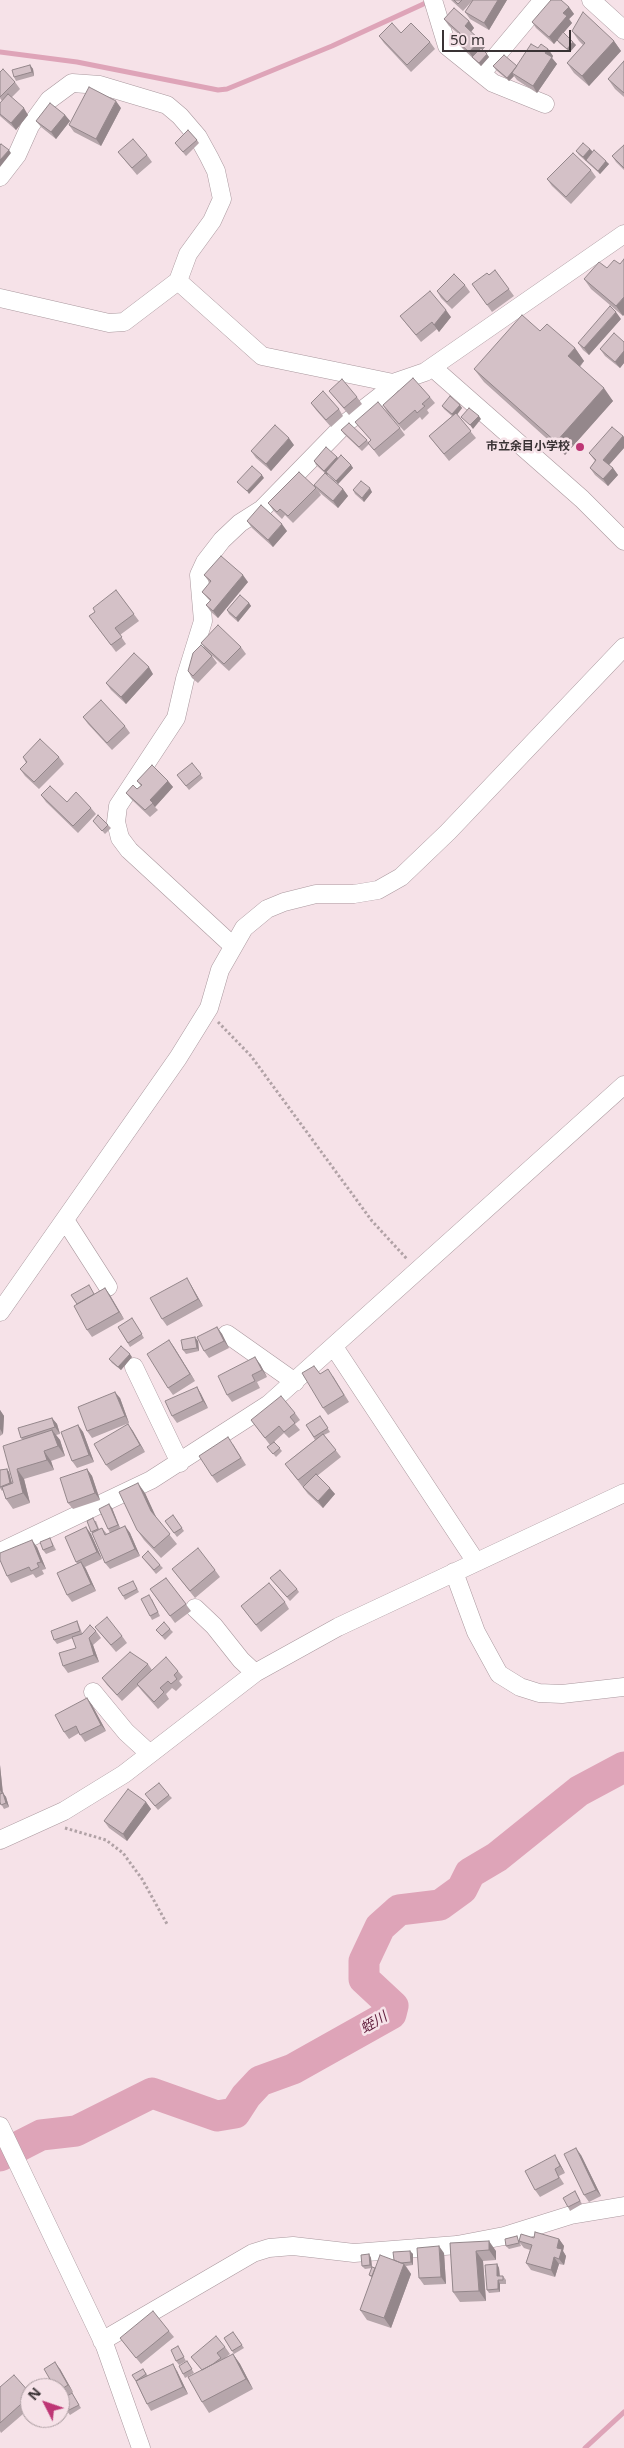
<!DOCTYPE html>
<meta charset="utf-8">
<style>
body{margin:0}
#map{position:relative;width:624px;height:2448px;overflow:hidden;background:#f6e2e8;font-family:"Noto Sans",sans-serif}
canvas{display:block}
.north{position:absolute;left:20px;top:2378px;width:50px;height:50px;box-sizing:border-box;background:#f6e2e8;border:1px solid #aa9ca0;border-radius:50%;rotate:311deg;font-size:14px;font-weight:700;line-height:20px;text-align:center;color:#393234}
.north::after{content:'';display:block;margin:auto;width:18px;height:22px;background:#be3675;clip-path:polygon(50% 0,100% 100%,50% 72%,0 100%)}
.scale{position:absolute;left:442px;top:30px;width:129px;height:22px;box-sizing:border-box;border:2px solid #393234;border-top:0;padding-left:6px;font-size:15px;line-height:18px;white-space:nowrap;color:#393234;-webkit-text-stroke:4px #f6e2e8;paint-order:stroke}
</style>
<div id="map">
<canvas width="624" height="2448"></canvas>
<div class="north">N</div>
<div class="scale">50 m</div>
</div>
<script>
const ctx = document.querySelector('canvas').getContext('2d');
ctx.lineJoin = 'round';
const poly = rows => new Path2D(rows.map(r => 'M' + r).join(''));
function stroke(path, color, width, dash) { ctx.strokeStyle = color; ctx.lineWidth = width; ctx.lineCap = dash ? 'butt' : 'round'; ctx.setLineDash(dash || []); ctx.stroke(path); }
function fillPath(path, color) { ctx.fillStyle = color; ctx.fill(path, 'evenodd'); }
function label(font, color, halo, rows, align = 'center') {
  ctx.font = font + ' "Noto Sans","Noto Sans JP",sans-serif'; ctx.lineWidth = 5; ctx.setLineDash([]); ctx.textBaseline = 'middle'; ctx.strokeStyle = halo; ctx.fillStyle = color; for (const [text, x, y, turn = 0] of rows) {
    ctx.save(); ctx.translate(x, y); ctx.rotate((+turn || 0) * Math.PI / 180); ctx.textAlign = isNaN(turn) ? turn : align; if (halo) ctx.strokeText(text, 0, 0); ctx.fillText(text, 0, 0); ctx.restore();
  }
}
stroke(poly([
 [0,52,77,62,218,90,227,89,332,46,430,1],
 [585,2448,624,2412]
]), '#dea4b8', 5);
stroke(poly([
 [0,2156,41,2135,76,2131,152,2093,217,2116,235,2113,246,2096,260,2081,293,2069,391,2014,393,2006,364,1979,364,1961,380,1927,399,1910,440,1905,462,1889,470,1873,497,1857,579,1791,624,1767]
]), '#dea4b8', 31);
const minor = poly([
 [433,0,447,46,493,83,545,104],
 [591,0,624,30],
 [482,73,543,0],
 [0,177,17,155,30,126,49,100,72,83,100,85,167,105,180,116,198,137,209,157,216,171,222,199,212,221,188,254,178,281,124,322,109,323,0,298],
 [178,281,262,356,393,383,425,372,624,234],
 [432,367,582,499,624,541],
 [233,946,129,850,120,838,116,822,118,806,176,718,185,679,203,621,199,575,205,562,222,540,240,523,262,509,347,422,383,394,393,383],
 [65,1220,108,1287],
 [0,1312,178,1058,209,1008,220,970,244,928,267,909,284,902,316,894,354,894,378,890,401,877,448,832,624,647],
 [227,1334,295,1382],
 [334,1347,476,1562],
 [134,1367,180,1463],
 [0,1552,151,1480,269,1404,624,1085],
 [454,1572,476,1632,499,1674,520,1687,539,1693,562,1694,624,1687],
 [195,1608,214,1626,241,1660,255,1673],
 [93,1692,126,1732,150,1754],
 [0,1840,64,1811,124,1774,255,1673,338,1627,624,1493],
 [0,2126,105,2346,141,2448],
 [102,2341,253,2253,269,2248,293,2246,354,2253,457,2245,504,2236,571,2215,624,2206]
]);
stroke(minor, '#aa989e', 19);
stroke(poly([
 [218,1022,251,1056,372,1221,407,1259],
 [65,1828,106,1840,123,1853,142,1879,167,1924]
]), '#b1a2a6', 3, [2.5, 2.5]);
stroke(minor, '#fff', 18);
fillPath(poly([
 [451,0,507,0,489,30,470,19,465,12,472,1,463,11],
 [569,7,574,14,569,19,572,23,563,33,576,45,570,52,559,43,557,40,554,44,536,28,532,22],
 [444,19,469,21,474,28,471,32,480,40,485,47,482,50,489,57,481,66,462,48,457,41,461,36,449,26],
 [572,31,614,41,621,51,589,86,574,73,567,63,583,45,579,41],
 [401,33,430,42,435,49,411,72,384,43,379,36],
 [538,48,548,49,553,56,552,58,557,64,537,93,517,80,514,76,509,81,496,70,493,66,517,66],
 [624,61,624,97,615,89,608,79],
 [30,65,33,69,34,76,16,81,14,77],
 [0,72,15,82,20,89,11,98,28,115,16,130,0,116,0,103,2,101,0,98],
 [121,108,101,146,74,132,69,125],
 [65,115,70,121,56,139,41,127,36,121],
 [197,140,199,143,186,156,175,143],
 [624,145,624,170,616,162,612,156],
 [590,149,593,152,609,164,600,174,579,155,576,151],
 [118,152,147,155,152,162,137,175],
 [591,170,596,177,571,204,552,186,547,179],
 [607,268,623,316,591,289,584,279],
 [495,270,514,296,492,312,472,284,489,275],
 [465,285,470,292,452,309,441,298,437,291],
 [400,316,451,317,439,332,437,329,421,342],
 [621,319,589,355,583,350,578,343],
 [540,331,575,348,584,361,580,367,613,401,565,455,484,382,474,369],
 [624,342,624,363,620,368,605,356,600,349],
 [329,391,357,397,362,404,349,415],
 [430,397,435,403,427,410,429,413,422,420,420,417,404,431,387,412,383,405],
 [311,403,339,409,343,416,331,427,316,410],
 [460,405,462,408,457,415,476,438,449,461,429,436,452,416,444,409,442,406],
 [355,422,400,428,405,435,379,457,369,444,362,451,344,434,341,430,367,440,368,442,371,440],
 [623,436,624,437,624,448,609,465,613,468,618,475,608,486,595,475,590,468,595,461,589,453],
 [294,445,271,471,256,458,251,451],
 [337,457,338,458,351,465,353,468,338,484,328,474,327,475,343,489,348,496,338,508,319,492,314,485,327,475,316,465,314,461],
 [316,488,321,495,293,523,285,515,282,519,273,510,268,503],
 [353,490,372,492,364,502,355,494],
 [247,521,287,531,273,547,252,528],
 [204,575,248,582,218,618,211,612,206,605,210,601,202,592,210,583],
 [116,590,139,621,120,635,126,644,116,652,89,616,95,612],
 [249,603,251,606,238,622,229,614,227,610],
 [201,643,241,647,246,654,229,671,206,650],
 [212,656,217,663,198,683,192,678,188,671],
 [153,674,126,704,111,690,106,683],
 [83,717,125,726,130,733,112,750,88,724],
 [23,757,59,757,64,764,39,789,25,776,20,769,26,763],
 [192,763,203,778,189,790,177,775],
 [137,781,168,781,173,787,155,807,158,810,150,817,131,799,126,793,137,789,141,786],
 [41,795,91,808,96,814,78,833,46,802],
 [93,821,108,825,111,828,105,834],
 [191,1285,203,1306,167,1326,162,1319],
 [105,1288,124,1319,92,1337,87,1330,94,1294],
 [132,1318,144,1338,130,1347,118,1327],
 [217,1327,222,1334,229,1348,209,1358,204,1351],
 [169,1340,195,1381,173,1395,168,1388],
 [198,1341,199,1351,186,1354,183,1350],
 [132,1357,121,1370,112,1363,109,1359],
 [260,1364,267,1377,257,1382,260,1388,232,1402,227,1395],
 [320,1374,333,1376,349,1402,328,1415,323,1408],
 [197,1387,201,1394,208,1408,177,1423,172,1416],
 [120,1398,129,1423,92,1438,87,1431],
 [0,1410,4,1416,3,1434,0,1436],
 [295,1413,300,1420,295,1424,300,1430,289,1438,284,1433,274,1442,282,1451,276,1457,267,1447,270,1445,251,1420],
 [320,1416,330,1432,324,1435,341,1457,317,1476,335,1494,323,1508,308,1494,285,1464,315,1440,306,1425],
 [52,1418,57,1424,60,1434,56,1435,60,1440,65,1456,51,1461,54,1470,24,1479,30,1503,13,1509,6,1499,3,1490,2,1491,0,1488,0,1470,7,1469,9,1472,12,1483,13,1483,23,1440,21,1438],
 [128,1424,145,1452,111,1471,106,1465],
 [78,1425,83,1432,94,1462,77,1468,72,1461],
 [233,1444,246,1465,217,1483,212,1476],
 [87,1469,92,1476,100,1500,73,1509,68,1503],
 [145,1493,156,1518,177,1544,161,1558,144,1540,137,1530],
 [112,1508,120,1528,125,1526,130,1533,140,1556,110,1569,105,1563,87,1521,96,1521,99,1529,102,1528,107,1534,110,1533,108,1529],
 [173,1515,184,1531,177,1537,165,1521],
 [86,1527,91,1534,102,1559,85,1567,96,1591,72,1602,67,1595,78,1564,76,1562],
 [52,1542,56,1550,46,1554,43,1550],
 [37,1547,46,1569,42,1570,44,1574,36,1578,33,1574,11,1583,7,1576],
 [142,1557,160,1565,163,1568,156,1574],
 [172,1569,215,1570,220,1577,195,1598],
 [166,1578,191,1611,175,1623,150,1589],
 [270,1578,297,1589,299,1592,290,1601],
 [133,1581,139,1592,125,1600,123,1596],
 [152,1599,160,1616,152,1620,150,1616],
 [285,1602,289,1609,261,1632,241,1606],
 [77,1621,79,1625,82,1633,96,1631,101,1638,93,1645,99,1662,68,1673,63,1666,76,1648,73,1638,57,1644,54,1640],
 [95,1627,122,1636,127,1643,116,1652],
 [170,1629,173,1632,165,1640,156,1630],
 [148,1664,152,1670,178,1671,183,1677,179,1681,182,1685,176,1691,172,1688,166,1694,169,1699,158,1709,142,1691,138,1686,122,1701,107,1685,102,1678],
 [87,1698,92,1705,106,1731,85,1742,79,1733,69,1739,64,1732],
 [0,1765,3,1793,6,1797,9,1807,4,1809,0,1802],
 [169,1795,172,1798,158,1810,148,1798],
 [146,1802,151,1809,127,1841,109,1828,104,1821],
 [581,2155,601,2196,589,2202,584,2195],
 [559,2162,565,2173,559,2176,564,2184,540,2197,535,2190],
 [575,2191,582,2204,570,2211,568,2207],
 [534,2238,559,2239,564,2246,563,2251,566,2256,564,2265,559,2264,555,2277,531,2270,526,2263,530,2250,524,2248,520,2243,521,2246,509,2249,506,2246,519,2240],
 [450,2243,496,2251,496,2260,483,2261,486,2301,460,2302,453,2292],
 [410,2251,413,2254,413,2265,406,2266,411,2274,391,2328,367,2320,360,2310,372,2278,369,2275,372,2268,365,2269,362,2266,369,2254,371,2258,372,2268,375,2268,394,2260],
 [444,2253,446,2284,424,2285,419,2278],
 [497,2264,499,2268,500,2276,503,2276,506,2280,506,2284,500,2284,500,2292,489,2293,487,2290],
 [169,2331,174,2337,141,2364,120,2338],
 [233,2332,244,2348,234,2354,224,2338],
 [225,2347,230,2354,225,2358,233,2354,240,2364,253,2389,209,2413,202,2402,202,2370,191,2357],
 [180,2350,186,2361,179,2365,176,2361],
 [187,2361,194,2373,185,2378,183,2374],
 [60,2369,73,2392,62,2399,60,2397],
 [143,2369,148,2376,177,2371,188,2394,151,2411,147,2404,136,2382],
 [0,2387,30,2393,30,2408,1,2433,0,2431],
 [72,2393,81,2408,70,2415,67,2411]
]), '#b6a6ab');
fillPath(poly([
 [498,0,507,0,489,30,484,23],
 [569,7,574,14,569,19,572,23,554,44,549,37,563,13],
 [469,21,474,28,470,33,465,26],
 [480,40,485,47,474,59,469,52],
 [614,41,621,51,589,86,582,76],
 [573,42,576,45,570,52,567,49],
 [548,49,553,56,552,58,557,64,537,93,533,86,545,53],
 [487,54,489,57,481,66,479,63],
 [30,65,33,69,34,76,32,72],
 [517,66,512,73,514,76,509,81,507,78],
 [116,101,121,108,101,146,96,139],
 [24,108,28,115,16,130,11,123],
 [65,115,70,121,56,139,51,132],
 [590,149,593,152,586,161,583,157],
 [9,150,11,153,0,167,0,160],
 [606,161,609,164,600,174,598,171],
 [624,297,624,315,623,316,616,306],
 [446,310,451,317,439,332,434,325],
 [616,312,621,319,589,355,584,348],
 [575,348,584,361,577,369,568,356],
 [624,351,624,363,620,368,615,362],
 [604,388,613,401,565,455,556,442],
 [460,405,462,408,454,418,452,414],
 [479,416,481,419,473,429,470,425],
 [623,436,624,437,624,448,608,466,603,460],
 [289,438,294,445,271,471,266,464],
 [337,457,340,460,326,472,328,474,327,475,324,471],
 [351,465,353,468,338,484,336,481],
 [613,468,618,475,608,486,603,479],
 [262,475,264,478,249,494,247,491],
 [370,488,372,492,364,502,362,498],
 [343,489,348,496,338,508,333,501],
 [282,524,287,531,273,547,268,540],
 [243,575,248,582,218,618,213,611],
 [249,603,251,606,238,622,236,618],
 [149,667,153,674,126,704,121,697],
 [168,781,173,787,155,807,150,800],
 [187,1278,203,1306,198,1299],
 [105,1288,110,1295,124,1319,119,1312],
 [217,1327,222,1334,229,1348,224,1341],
 [195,1337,198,1341,199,1351,197,1348],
 [169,1340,174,1347,195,1381,190,1374],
 [130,1354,132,1357,121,1370,118,1367],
 [255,1357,260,1364,267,1377,262,1370],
 [197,1387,201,1394,208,1408,203,1401],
 [115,1392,120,1398,129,1423,125,1416],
 [0,1410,4,1416,3,1434,0,1429],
 [52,1418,57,1424,60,1434,55,1427],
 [128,1424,133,1431,145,1452,140,1445],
 [78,1425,83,1432,94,1462,89,1455],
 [52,1430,60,1440,65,1456,58,1446],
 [44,1451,51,1461,54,1470,47,1460],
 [7,1469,9,1472,13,1488,10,1485],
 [17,1469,24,1479,30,1503,23,1493],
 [87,1469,92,1476,100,1500,95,1493],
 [138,1483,145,1493,158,1521,151,1511],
 [330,1488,335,1494,323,1508,318,1501],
 [109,1504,112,1508,120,1528,118,1525],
 [125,1526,130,1533,140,1556,135,1549],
 [86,1527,91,1534,102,1559,97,1552],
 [32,1540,37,1547,46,1569,41,1562],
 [81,1562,86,1569,96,1591,91,1584],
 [89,1638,93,1645,99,1662,94,1655],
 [87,1698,92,1705,106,1731,101,1725],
 [0,1765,3,1795,0,1790],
 [3,1793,6,1797,9,1807,6,1803],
 [146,1802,151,1809,127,1841,123,1834],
 [576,2148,581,2155,601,2196,596,2190],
 [555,2155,559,2162,565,2173,560,2166],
 [559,2239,564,2246,563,2251,566,2256,564,2265,559,2259,557,2248],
 [489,2241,496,2251,496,2260,489,2250],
 [439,2246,444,2253,446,2284,441,2277],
 [410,2251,413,2254,413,2265,411,2262],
 [476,2251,483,2261,486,2301,479,2291],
 [369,2254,371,2258,372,2268,370,2265],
 [554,2257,559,2264,555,2277,551,2270],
 [404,2264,411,2274,391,2328,384,2318],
 [497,2264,499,2268,500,2280,497,2276],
 [498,2280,500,2284,500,2292,498,2289],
 [233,2354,240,2364,253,2389,246,2379],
 [55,2362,60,2369,73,2392,68,2385],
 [173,2364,177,2371,188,2394,183,2387]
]), '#94878b');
const building = poly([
 [454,0,462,0,458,4,454,0],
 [473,0,498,0,484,23,465,12,473,0],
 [551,0,561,0,569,7,563,13,567,16,549,37,532,22,551,0],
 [454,8,469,21,465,26,480,40,469,52,457,41,462,35,444,19,454,8],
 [583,12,614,41,582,76,567,63,585,43,572,31,583,12],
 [392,23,401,33,411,23,430,42,407,65,379,36,392,23],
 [563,32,573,42,567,49,557,40,563,32],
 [531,44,538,48,541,44,548,49,545,53,552,57,533,86,512,73,531,44],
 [481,48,487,54,479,63,472,57,481,48],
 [504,55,517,66,507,78,493,66,504,55],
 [624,61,624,93,608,79,624,61],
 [30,65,32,72,14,77,12,70,30,65],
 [3,69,15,82,0,97,0,72,3,69],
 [89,87,116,101,96,139,69,125,89,87],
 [8,94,24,108,11,123,0,114,0,103,8,94],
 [50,103,65,115,51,132,36,121,50,103],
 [188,130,197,140,183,152,175,143,188,130],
 [133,139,147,155,132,168,118,152,133,139],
 [583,143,590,149,583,157,576,151,583,143],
 [1,144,9,150,0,160,0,145,1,144],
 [624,145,624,168,612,156,624,145],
 [594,150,606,161,598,171,586,160,594,150],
 [573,153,591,170,566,197,547,179,573,153],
 [624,259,624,297,616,306,584,279,599,262,607,268,614,260,620,264,624,259],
 [495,270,509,289,487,305,472,284,487,273,489,275,495,270],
 [454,274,465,285,447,302,437,291,454,274],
 [430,291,446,310,434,325,432,322,416,335,400,316,430,291],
 [610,306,616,312,584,348,578,343,610,306],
 [522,315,540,331,547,324,575,348,568,356,604,388,556,442,474,369,522,315],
 [614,333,624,342,624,351,615,362,600,349,614,333],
 [413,378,430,397,422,404,425,406,417,413,415,410,399,424,383,405,413,378],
 [342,379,357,397,344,408,329,391,342,379],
 [323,391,339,409,326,420,311,403,323,391],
 [450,396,460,405,452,414,442,406,450,396],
 [378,402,400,428,374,450,368,443,371,440,355,422,378,402],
 [469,408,479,416,470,425,461,417,469,408],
 [456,413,471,431,444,454,429,436,456,413],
 [349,423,367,440,359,447,341,430,349,423],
 [275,425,289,438,266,464,251,451,275,425],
 [612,427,623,436,603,460,613,468,603,479,590,468,596,460,589,453,612,427],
 [326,447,337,457,324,471,314,461,326,447],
 [341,455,351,465,336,481,326,472,341,455],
 [252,466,262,475,247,491,237,482,252,466],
 [299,472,316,488,288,516,280,509,277,512,268,503,299,472],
 [325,473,343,489,333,501,314,485,325,473],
 [361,481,370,488,362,498,353,490,361,481],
 [261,505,282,524,268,540,247,521,261,505],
 [221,556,243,575,213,611,206,605,211,600,202,592,211,581,204,575,221,556],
 [116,590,134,614,115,628,122,637,111,645,89,616,95,612,93,608,116,590],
 [240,595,249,603,236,618,227,610,240,595],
 [218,625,241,647,224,664,201,643,218,625],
 [201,645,212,656,193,676,188,671,193,653,201,645],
 [134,653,149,667,121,697,106,683,134,653],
 [101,700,125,726,107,743,83,717,101,700],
 [40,739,59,757,34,782,20,769,27,762,23,757,40,739],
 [192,763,201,774,186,786,177,775,192,763],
 [152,765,168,781,150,800,153,803,145,810,126,793,133,785,137,789,142,785,137,781,152,765],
 [50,786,67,802,76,792,91,808,73,826,41,795,50,786],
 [98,815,108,825,102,831,93,821,98,815],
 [187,1278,198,1299,162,1319,150,1298,187,1278],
 [89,1285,94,1294,77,1304,71,1295,89,1285],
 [105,1288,119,1312,87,1330,74,1306,105,1288],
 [132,1318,142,1334,128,1343,118,1327,132,1318],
 [217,1327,224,1341,204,1351,197,1337,217,1327],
 [195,1337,197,1348,183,1350,181,1340,195,1337],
 [169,1340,190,1374,168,1388,147,1354,169,1340],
 [121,1346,130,1354,118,1367,109,1359,121,1346],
 [255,1357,262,1370,252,1375,255,1381,227,1395,218,1376,255,1357],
 [314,1366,320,1374,328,1369,344,1395,323,1408,302,1373,314,1366],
 [197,1387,203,1401,172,1416,165,1401,197,1387],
 [115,1392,125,1416,87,1431,78,1407,115,1392],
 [281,1396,295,1413,290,1417,295,1423,284,1432,279,1426,265,1438,251,1420,281,1396],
 [320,1416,328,1428,314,1437,306,1425,320,1416],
 [52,1418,55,1427,21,1438,18,1428,52,1418],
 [128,1424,140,1445,106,1465,94,1444,128,1424],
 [78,1425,89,1455,72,1461,61,1432,78,1425],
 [52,1430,58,1446,44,1451,47,1460,17,1469,23,1493,6,1499,2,1487,13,1483,3,1446,52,1430],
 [323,1434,336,1450,298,1480,285,1464,323,1434],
 [228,1437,241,1458,212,1476,199,1456,228,1437],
 [274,1442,280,1448,273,1454,267,1447,274,1442],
 [7,1469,10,1483,0,1487,0,1470,7,1469],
 [87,1469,95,1493,68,1503,60,1478,87,1469],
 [316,1474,330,1488,318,1501,303,1487,316,1474],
 [138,1483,151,1511,170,1534,154,1548,137,1530,119,1492,138,1483],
 [109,1504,118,1525,108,1529,99,1509,109,1504],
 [173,1515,182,1528,174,1533,165,1521,173,1515],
 [93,1518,98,1529,91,1532,87,1521,93,1518],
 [125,1526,135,1549,105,1563,92,1533,102,1528,105,1535,125,1526],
 [86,1527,97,1552,76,1562,65,1537,86,1527],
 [50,1538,53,1546,43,1550,40,1542,50,1538],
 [32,1540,41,1562,37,1563,39,1567,31,1571,29,1567,7,1576,0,1560,0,1553,32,1540],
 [198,1548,215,1570,190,1591,172,1569,198,1548],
 [148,1551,160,1565,154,1570,142,1557,148,1551],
 [81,1562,91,1584,67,1595,57,1573,81,1562],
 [280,1570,297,1589,287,1597,270,1578,280,1570],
 [166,1578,186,1604,170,1616,150,1589,166,1578],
 [133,1581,137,1589,123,1596,118,1588,133,1581],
 [269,1583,285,1602,256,1625,241,1606,269,1583],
 [149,1595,158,1612,150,1616,141,1599,149,1595],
 [107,1617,122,1636,111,1645,95,1627,107,1617],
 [77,1621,80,1631,54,1640,51,1631,77,1621],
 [164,1622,170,1629,162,1636,156,1630,164,1622],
 [90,1625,96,1631,89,1638,94,1655,63,1666,59,1653,76,1648,72,1637,82,1634,90,1625],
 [130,1652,148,1664,117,1695,102,1678,130,1652],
 [166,1657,178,1671,174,1675,177,1679,171,1684,168,1681,160,1688,164,1692,154,1702,137,1684,166,1657],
 [87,1698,101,1725,80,1735,76,1726,64,1732,55,1715,87,1698],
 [159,1783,169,1795,155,1806,145,1794,159,1783],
 [128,1789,146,1802,123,1834,104,1821,128,1789],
 [3,1793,6,1803,1,1805,0,1802,0,1794,3,1793],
 [576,2148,596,2190,584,2195,564,2154,576,2148],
 [555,2155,560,2166,555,2169,559,2178,535,2190,525,2171,555,2155],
 [575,2191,580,2201,568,2207,563,2198,575,2191],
 [535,2232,559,2239,557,2248,562,2249,559,2259,554,2257,551,2270,526,2263,532,2245,519,2241,521,2234,534,2238,535,2232],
 [517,2236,519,2243,506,2246,505,2239,517,2236],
 [489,2241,489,2250,476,2251,479,2291,453,2292,450,2243,489,2241],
 [439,2246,441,2277,419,2278,417,2248,439,2246],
 [410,2251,411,2262,401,2263,394,2260,393,2252,410,2251],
 [369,2254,370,2265,362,2266,361,2255,369,2254],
 [380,2255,404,2264,384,2318,360,2310,380,2255],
 [497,2264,497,2276,503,2276,503,2280,498,2280,498,2289,487,2290,485,2265,497,2264],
 [372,2267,375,2268,372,2276,369,2275,372,2267],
 [153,2311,169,2331,136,2358,120,2338,153,2311],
 [233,2332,242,2345,232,2351,224,2338,233,2332],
 [216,2336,225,2347,217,2353,221,2358,213,2364,202,2370,191,2357,216,2336],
 [178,2346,184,2357,176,2361,171,2350,178,2346],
 [233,2354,246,2379,202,2402,188,2377,233,2354],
 [187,2361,192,2369,183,2374,179,2366,187,2361],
 [55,2362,68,2385,60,2390,60,2388,55,2388,44,2369,55,2362],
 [173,2364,183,2387,147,2404,136,2381,173,2364],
 [143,2369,146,2374,136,2381,132,2375,143,2369],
 [14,2375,30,2393,30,2396,0,2423,0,2387,14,2375],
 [72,2393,79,2405,67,2411,61,2400,72,2393]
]);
fillPath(building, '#d4c1c7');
stroke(building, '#94878b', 1);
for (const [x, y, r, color] of [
 [580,447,5,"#be3675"]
]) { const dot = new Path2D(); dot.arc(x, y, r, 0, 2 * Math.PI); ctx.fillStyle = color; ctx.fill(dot); stroke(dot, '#f6e2e8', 2); }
label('bold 12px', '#393234', '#f6e2e8', [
 ["市立余目小学校",570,447]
], 'right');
label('italic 14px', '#5e1b39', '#f6e2e8', [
 ["蛭川",374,2023,-31]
]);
</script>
